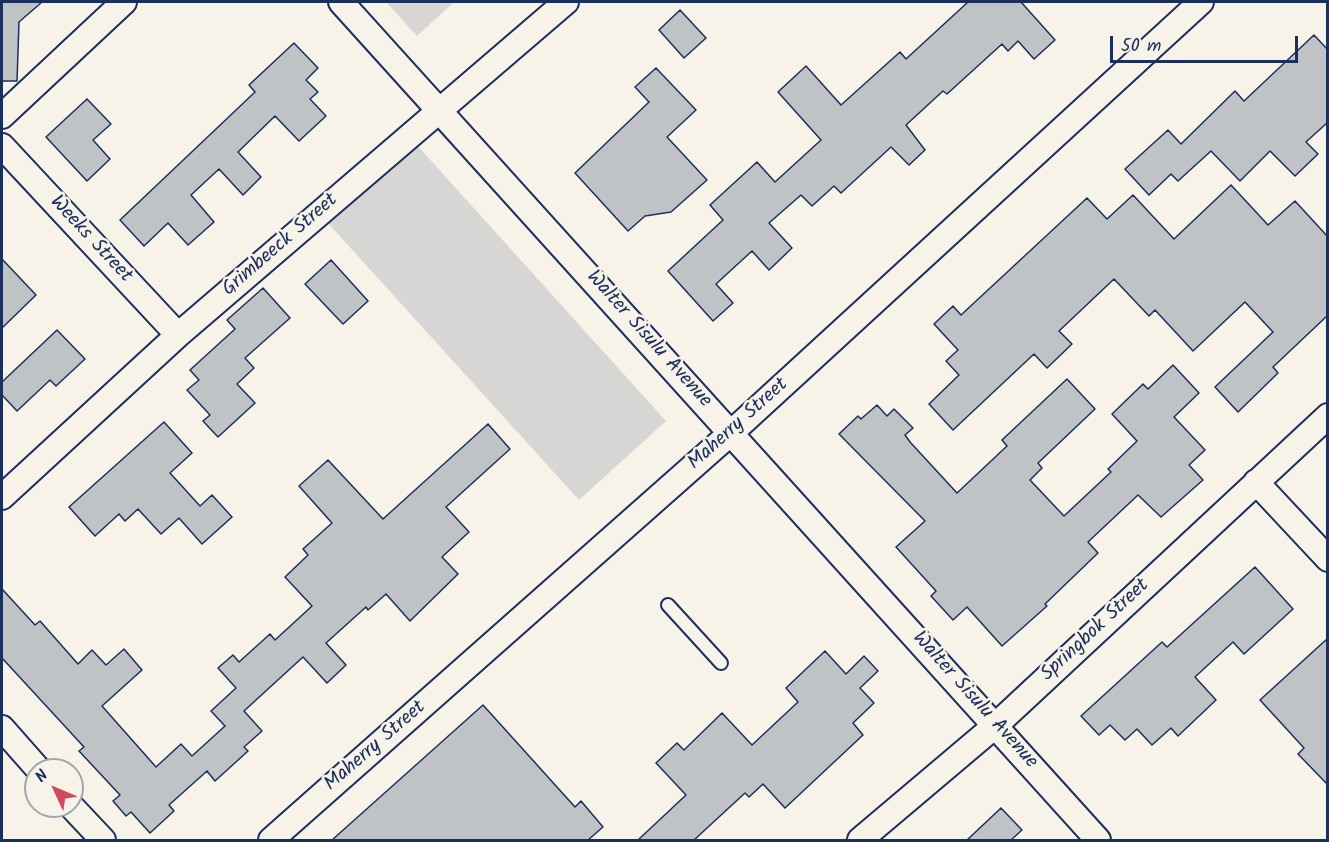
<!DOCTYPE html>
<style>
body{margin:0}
#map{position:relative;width:1329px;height:842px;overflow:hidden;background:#f7f3e8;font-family:Kalam,sans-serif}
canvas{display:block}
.frame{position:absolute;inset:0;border:3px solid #1b2f5e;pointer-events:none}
.north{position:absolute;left:24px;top:758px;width:60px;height:60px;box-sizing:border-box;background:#f7f3e8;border:2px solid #9fa5b1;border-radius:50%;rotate:314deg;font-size:16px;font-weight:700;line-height:24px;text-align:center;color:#1b2f5e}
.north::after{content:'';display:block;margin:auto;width:21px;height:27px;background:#d1495b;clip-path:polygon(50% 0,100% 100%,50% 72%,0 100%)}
.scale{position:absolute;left:1110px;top:36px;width:188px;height:27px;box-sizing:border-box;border:3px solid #1b2f5e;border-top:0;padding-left:8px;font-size:18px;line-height:21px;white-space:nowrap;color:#1b2f5e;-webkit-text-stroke:4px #f7f3e8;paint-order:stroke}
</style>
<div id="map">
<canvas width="1329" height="842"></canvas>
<div class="frame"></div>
<div class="north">N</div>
<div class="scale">50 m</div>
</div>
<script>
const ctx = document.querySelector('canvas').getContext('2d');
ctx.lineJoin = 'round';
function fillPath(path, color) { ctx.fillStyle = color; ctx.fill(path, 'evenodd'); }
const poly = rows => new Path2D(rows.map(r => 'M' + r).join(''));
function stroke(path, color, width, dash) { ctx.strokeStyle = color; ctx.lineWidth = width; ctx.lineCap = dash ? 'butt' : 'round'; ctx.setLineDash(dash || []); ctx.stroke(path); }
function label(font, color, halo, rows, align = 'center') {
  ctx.font = font + ' Kalam,sans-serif'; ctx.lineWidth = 5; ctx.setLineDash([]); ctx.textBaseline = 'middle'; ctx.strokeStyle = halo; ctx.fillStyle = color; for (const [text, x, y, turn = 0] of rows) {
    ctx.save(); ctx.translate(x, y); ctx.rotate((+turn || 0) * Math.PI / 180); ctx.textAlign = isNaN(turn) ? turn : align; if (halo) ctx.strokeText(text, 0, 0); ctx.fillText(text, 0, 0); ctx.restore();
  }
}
fillPath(poly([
 [386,2,454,2,417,36],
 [415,143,666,421,579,500,327,222]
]), '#d7d6d4');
const building = poly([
 [2,2,42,2,19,22,17,81,2,81,2,2],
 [968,2,1021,2,1055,40,1034,59,1018,41,1008,51,1002,44,947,94,943,91,906,125,925,150,909,165,891,147,841,193,834,186,812,206,801,195,769,223,792,248,769,270,752,251,716,284,733,303,713,321,668,271,723,220,710,205,757,162,775,182,821,140,778,92,806,66,841,105,900,52,906,59,968,2],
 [680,10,706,38,684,58,659,30,680,10],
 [1314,35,1328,50,1328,122,1306,142,1318,154,1295,176,1270,151,1240,181,1211,151,1178,181,1171,174,1149,195,1125,169,1168,130,1181,144,1235,91,1244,101,1314,35],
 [294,43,318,68,306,80,318,92,310,99,326,116,299,141,275,116,238,152,261,177,243,195,219,169,191,195,214,222,188,245,168,223,144,246,120,220,255,92,249,85,294,43],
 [656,68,696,110,667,137,707,180,671,212,645,216,628,231,575,173,649,102,635,87,656,68],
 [87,99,111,124,93,140,110,159,87,181,46,137,87,99],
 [1231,185,1268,225,1295,201,1328,237,1327,316,1273,367,1278,373,1238,412,1215,387,1273,332,1245,302,1193,351,1155,310,1149,316,1114,279,1059,331,1072,344,1047,368,1034,354,953,430,929,404,959,375,946,361,958,350,934,324,953,306,961,315,1087,198,1107,219,1133,195,1174,239,1231,185],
 [2,259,36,295,2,328,2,259],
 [331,260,368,301,343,324,305,284,331,260],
 [263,288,290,318,245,358,254,368,237,384,255,403,218,437,203,421,210,415,187,390,199,380,190,370,235,329,227,320,263,288],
 [57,330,85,359,56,386,50,380,17,411,2,395,2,382,57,330],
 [1173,365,1199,393,1174,417,1205,450,1189,465,1203,480,1161,517,1138,495,1088,542,1098,553,1045,604,1047,606,1002,646,967,607,953,620,931,596,936,591,896,547,925,521,839,434,858,416,861,419,877,405,887,416,894,409,913,428,905,435,910,442,957,493,1007,446,1002,440,1067,379,1095,409,1038,463,1042,468,1030,480,1064,516,1111,472,1108,469,1137,441,1112,414,1143,384,1148,389,1173,365],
 [164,422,192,453,170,473,200,506,212,495,232,517,202,544,179,518,161,534,138,509,125,521,119,514,95,536,69,507,164,422],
 [488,424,510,449,446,507,469,532,442,557,458,574,410,621,386,594,368,610,366,607,326,643,346,665,327,683,303,657,244,711,262,731,244,747,248,751,215,781,207,771,169,805,174,811,150,833,131,812,126,816,113,801,120,795,79,751,84,747,2,658,2,589,35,625,40,621,78,664,92,650,106,665,124,649,142,670,102,706,156,767,181,744,192,756,225,726,211,711,236,688,218,668,233,655,239,662,270,634,275,640,312,606,285,577,308,555,303,549,332,523,299,486,328,460,383,519,488,424],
 [1255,567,1293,609,1244,654,1233,642,1195,677,1216,700,1178,736,1171,728,1152,745,1137,729,1125,740,1110,725,1099,735,1081,716,1162,642,1167,647,1255,567],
 [1328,638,1328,785,1298,754,1304,748,1260,700,1328,638],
 [825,651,846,674,864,656,878,671,860,688,874,703,853,723,863,735,785,808,763,784,749,797,745,793,694,840,638,840,686,795,656,763,677,743,684,750,722,713,752,745,798,702,786,688,825,651],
 [483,705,575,807,581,801,603,827,588,840,332,840,483,705],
 [1001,808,1022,830,1011,840,967,840,1001,808]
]);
fillPath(building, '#c0c3c5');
stroke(building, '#1b2f5e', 1.5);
const lane = poly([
 [668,605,721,663]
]);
const street = poly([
 [341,2,1098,840],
 [2,116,124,2],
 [2,146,178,335],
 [1256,482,1328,559],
 [2,497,178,335,566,2],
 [2,728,39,770],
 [71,806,103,840],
 [271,840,732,432,1201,2],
 [860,840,996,725,1328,416]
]);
stroke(lane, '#1b2f5e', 16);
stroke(street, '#1b2f5e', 28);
stroke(lane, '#f7f3e8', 12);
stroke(street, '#f7f3e8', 24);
label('20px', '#1b2f5e', '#f7f3e8', [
 ["Weeks Street",90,240,47],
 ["Grimbeeck Street",281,246,-41],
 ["Walter Sisulu Avenue",648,340,48],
 ["Maherry Street",739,425,-42],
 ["Springbok Street",1096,631,-43],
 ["Walter Sisulu Avenue",974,701,48],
 ["Maherry Street",376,747,-41]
]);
</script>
